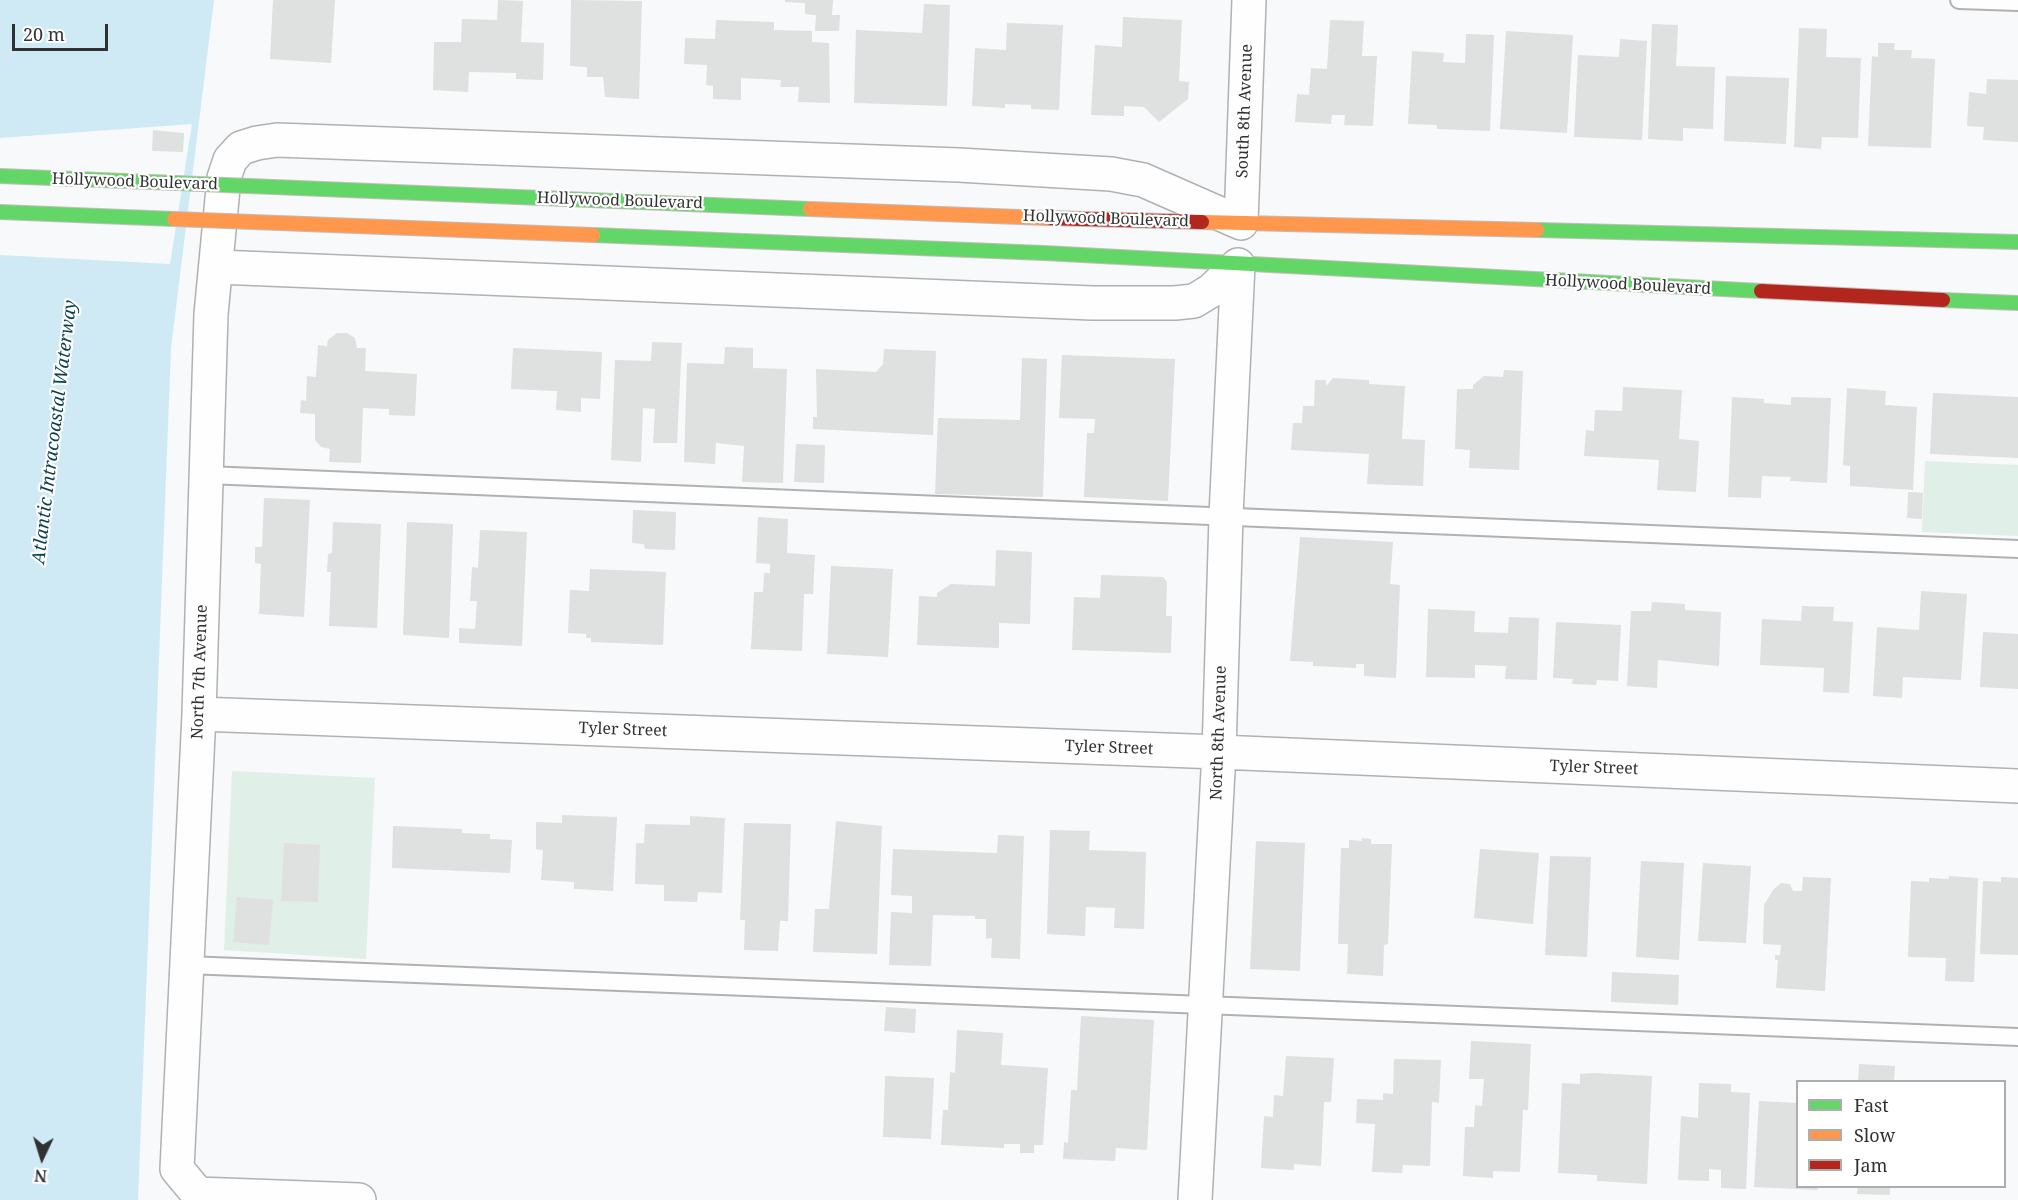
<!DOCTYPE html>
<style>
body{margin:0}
#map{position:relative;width:2018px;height:1200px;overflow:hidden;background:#f7f9fb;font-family:"Noto Serif",serif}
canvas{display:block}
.legend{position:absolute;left:1796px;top:1080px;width:210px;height:108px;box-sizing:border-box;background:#fff;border:2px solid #acadad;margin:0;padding:8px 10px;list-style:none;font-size:18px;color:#303132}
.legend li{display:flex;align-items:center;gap:12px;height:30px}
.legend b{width:30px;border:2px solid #acadad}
.north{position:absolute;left:12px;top:1128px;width:60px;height:60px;-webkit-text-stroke:4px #fff;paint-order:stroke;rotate:184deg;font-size:16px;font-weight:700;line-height:24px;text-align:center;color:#303132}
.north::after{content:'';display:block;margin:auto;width:21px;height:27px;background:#303132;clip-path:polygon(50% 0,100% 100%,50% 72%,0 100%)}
.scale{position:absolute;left:12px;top:24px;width:96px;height:27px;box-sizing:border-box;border:3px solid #303132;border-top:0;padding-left:8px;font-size:18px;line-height:21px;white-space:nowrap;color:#303132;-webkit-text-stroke:4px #fff;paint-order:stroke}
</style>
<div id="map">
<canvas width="2018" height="1200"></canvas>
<ul class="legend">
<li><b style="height:8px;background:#63d668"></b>Fast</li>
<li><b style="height:8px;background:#ff974d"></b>Slow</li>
<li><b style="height:8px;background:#b3261e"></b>Jam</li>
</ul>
<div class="north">N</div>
<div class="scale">20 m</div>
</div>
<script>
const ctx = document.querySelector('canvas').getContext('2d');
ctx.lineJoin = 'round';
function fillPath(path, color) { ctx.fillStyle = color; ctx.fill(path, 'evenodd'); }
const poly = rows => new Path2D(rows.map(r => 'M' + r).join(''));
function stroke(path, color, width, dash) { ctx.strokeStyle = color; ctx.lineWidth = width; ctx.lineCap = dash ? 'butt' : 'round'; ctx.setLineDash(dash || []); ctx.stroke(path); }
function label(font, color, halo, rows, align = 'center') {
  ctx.font = font + ' "Noto Serif",serif'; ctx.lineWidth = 4.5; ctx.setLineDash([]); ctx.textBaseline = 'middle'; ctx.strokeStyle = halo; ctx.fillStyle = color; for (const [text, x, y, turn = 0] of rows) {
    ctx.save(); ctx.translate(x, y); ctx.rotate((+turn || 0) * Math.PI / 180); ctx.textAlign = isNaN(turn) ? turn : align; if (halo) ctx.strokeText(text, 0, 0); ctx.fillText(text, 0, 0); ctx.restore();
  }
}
fillPath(poly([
 [1925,461,2018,465,2018,536,1922,532],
 [232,771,375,778,366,959,224,950]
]), '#e0efe7');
fillPath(poly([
 [0,0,214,0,171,348,138,1200,0,1200]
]), '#cfeaf5');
fillPath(poly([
 [192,124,170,264,0,255,0,138]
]), '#f7f9fb');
fillPath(poly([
 [273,0,335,0,331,63,270,59],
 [498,0,523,1,521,42,544,43,543,80,516,79,516,73,469,72,468,92,433,90,434,42,461,42,462,19,497,20],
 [571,0,642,1,639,99,605,97,603,77,587,77,587,67,570,66],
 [785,0,833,0,832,15,840,15,839,31,815,31,816,15,805,14,805,3,785,2],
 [924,4,950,5,947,106,854,103,856,30,922,33],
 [1123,17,1182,20,1179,81,1189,82,1188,99,1159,122,1144,107,1124,106,1124,116,1091,115,1095,45,1122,47],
 [716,20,774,22,774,30,812,31,812,42,829,43,830,103,798,102,799,87,780,87,781,80,741,78,741,100,713,99,713,86,706,85,707,65,684,64,685,38,715,39],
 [1330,20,1364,21,1362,56,1377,56,1373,126,1344,125,1345,115,1332,115,1331,124,1295,122,1297,94,1309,95,1311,68,1327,69],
 [1007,23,1063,25,1059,110,1031,109,1031,105,1005,104,1005,108,972,106,975,48,1006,50],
 [1652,24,1678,25,1676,66,1715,67,1713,129,1683,128,1683,141,1648,139],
 [1799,28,1827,29,1826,57,1861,58,1858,138,1822,137,1821,149,1794,147],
 [1506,31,1573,35,1567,133,1500,129],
 [1466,34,1494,35,1490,131,1437,129,1437,125,1408,124,1412,51,1444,53,1443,62,1465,63],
 [1620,39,1647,41,1642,140,1574,137,1578,55,1619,57],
 [1878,43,1895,43,1894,50,1912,50,1911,58,1935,59,1931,148,1868,146,1872,56,1878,57],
 [1726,76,1789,78,1786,144,1724,141],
 [1987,79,2018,80,2018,142,1983,140,1984,127,1967,126,1969,92,1986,94],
 [153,130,184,133,183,152,152,151],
 [337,333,347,333,355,338,357,348,366,348,365,371,417,374,415,416,389,415,389,409,363,408,361,463,329,462,330,449,321,447,315,440,315,414,300,413,301,400,306,401,307,376,316,377,318,345,327,346,328,340],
 [652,342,682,343,677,443,653,443,655,409,643,408,641,462,611,460,615,360,651,361],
 [725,347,753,348,753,368,787,369,783,483,742,482,744,446,716,443,715,464,684,462,687,363,724,364],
 [513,348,602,352,600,399,581,398,581,412,556,410,557,391,511,389],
 [884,349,936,351,933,435,813,429,813,417,817,417,816,369,876,372,883,364],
 [1062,355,1175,359,1168,501,1084,497,1087,433,1094,433,1095,419,1059,418],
 [1022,358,1047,359,1043,497,935,494,938,418,1020,420],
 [1504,370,1523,371,1519,470,1469,468,1470,450,1455,449,1457,389,1473,389,1473,385,1484,376,1503,377],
 [1333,378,1369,380,1369,384,1405,386,1402,439,1425,440,1423,486,1367,484,1369,454,1291,450,1293,423,1302,423,1303,406,1314,406,1315,380,1326,380,1326,386],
 [1623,387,1682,390,1679,439,1699,441,1696,492,1657,490,1659,460,1584,456,1586,430,1594,431,1595,410,1622,411],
 [1847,388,1886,391,1885,405,1917,407,1913,490,1850,486,1850,466,1843,465],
 [1933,393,2018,397,2018,458,1930,454],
 [1732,397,1764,399,1764,403,1791,405,1791,397,1831,398,1827,483,1790,481,1791,477,1762,476,1761,498,1728,497],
 [796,444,825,445,824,483,794,482],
 [1908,492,1923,493,1922,519,1907,518],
 [264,498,310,500,304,617,259,614,261,564,255,563,255,547,262,547],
 [633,510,676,512,675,550,645,549,644,544,632,543],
 [758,517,788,519,787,553,815,555,813,594,804,594,802,651,751,649,754,592,763,592,764,573,770,573,770,564,756,563],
 [333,522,381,524,377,628,329,626,331,572,327,572,328,554,332,553],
 [407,522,453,524,449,638,403,635],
 [480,530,527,532,522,646,459,643,459,628,475,629,477,601,470,601,472,567,478,568],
 [1300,537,1393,542,1390,584,1400,585,1396,678,1364,676,1364,664,1356,664,1356,668,1313,666,1313,662,1290,661],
 [996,550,1032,552,1030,624,999,623,999,648,917,645,919,596,937,597,937,593,951,584,995,586],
 [831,566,893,569,888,657,827,654],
 [590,569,666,572,663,645,591,642,591,638,586,638,586,634,568,633,570,590,589,591],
 [1101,575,1163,577,1167,582,1166,616,1172,616,1171,653,1072,650,1074,597,1100,598],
 [1921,591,1967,594,1961,680,1903,677,1902,698,1873,696,1877,627,1919,630],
 [1652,602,1685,604,1685,610,1721,612,1719,666,1658,660,1657,688,1627,686,1631,611,1651,611],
 [1802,606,1834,607,1833,621,1853,622,1849,693,1823,692,1824,668,1760,665,1762,619,1801,621],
 [1428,609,1475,611,1474,632,1508,633,1509,617,1539,618,1537,680,1505,679,1506,666,1475,665,1475,678,1426,677],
 [1556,622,1621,625,1618,681,1597,680,1596,685,1572,684,1573,679,1553,678],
 [1983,632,2018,634,2018,689,1980,687],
 [562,815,617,817,613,891,574,889,574,882,541,880,543,850,536,849,536,822,562,823],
 [690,816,725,818,722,893,698,892,697,902,664,901,664,885,635,884,636,843,644,843,645,824,690,825],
 [836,821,882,826,877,954,813,952,815,909,829,909],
 [744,823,791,824,788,921,780,921,778,951,744,950,745,920,740,920],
 [393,826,462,829,462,833,490,834,490,839,512,840,510,873,392,868],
 [1050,830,1090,831,1089,850,1146,852,1144,929,1114,928,1115,908,1086,907,1085,936,1047,934],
 [998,835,1024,836,1020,959,991,958,992,938,986,939,986,919,975,919,975,916,933,915,931,966,889,965,891,912,912,913,912,896,891,895,893,849,997,853],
 [1362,838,1371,839,1371,844,1392,844,1388,944,1384,945,1383,976,1347,974,1348,944,1338,944,1341,848,1349,848,1349,840,1362,841],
 [1256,841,1305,843,1300,971,1250,969],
 [284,843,320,845,318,902,281,901],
 [1480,849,1539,853,1533,924,1474,918],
 [1550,856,1591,857,1587,957,1545,955],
 [1641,861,1684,863,1679,960,1636,957],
 [1703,863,1751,866,1746,943,1698,941],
 [1949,876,1978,878,1974,982,1945,981,1946,958,1908,957,1911,881,1929,882,1929,878,1949,879],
 [1803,877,1831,878,1825,991,1776,988,1778,960,1775,960,1775,955,1780,955,1781,945,1763,944,1764,905,1773,890,1781,883,1790,884,1793,891,1802,891],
 [2001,877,2018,878,2018,955,1980,954,1983,881,2001,882],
 [237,897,273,900,269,945,233,942],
 [1612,972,1679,975,1678,1005,1611,1002],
 [886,1007,916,1009,915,1033,884,1031],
 [1081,1016,1154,1020,1147,1150,1116,1148,1115,1161,1063,1159,1064,1142,1068,1143,1071,1090,1077,1090],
 [957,1030,1003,1033,1001,1065,1048,1068,1043,1145,1034,1145,1034,1153,1020,1153,1020,1144,1004,1144,1004,1148,941,1145,943,1110,948,1110,950,1072,955,1073],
 [1471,1041,1531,1044,1528,1110,1523,1110,1520,1172,1493,1171,1493,1178,1463,1176,1465,1127,1474,1127,1475,1105,1482,1106,1484,1079,1469,1079],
 [1286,1056,1334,1058,1331,1102,1324,1102,1321,1166,1294,1164,1294,1170,1261,1168,1264,1116,1273,1117,1274,1095,1283,1096],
 [1394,1059,1441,1060,1439,1103,1432,1102,1430,1166,1403,1165,1402,1173,1372,1172,1375,1124,1356,1123,1357,1099,1383,1100,1383,1093,1393,1094],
 [1859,1064,1895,1066,1894,1082,1858,1082],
 [1594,1073,1652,1076,1647,1184,1597,1181,1597,1175,1558,1173,1562,1083,1580,1084,1580,1074],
 [885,1076,934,1078,931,1139,883,1137],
 [1699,1083,1731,1084,1731,1092,1750,1093,1746,1189,1721,1188,1721,1170,1709,1169,1709,1181,1678,1180,1681,1116,1698,1118],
 [1759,1101,1798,1103,1798,1186,1818,1186,1818,1190,1754,1187],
 [1858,1186,1890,1186,1890,1195,1857,1194]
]), '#dfe0e0');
const lane = poly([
 [1959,0,2018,2],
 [207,475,2018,549],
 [187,965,2018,1037]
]);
const street = poly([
 [218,267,1092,303,1175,303,1194,301,1212,290,1238,265],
 [199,714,1219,752,2018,786],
 [359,1200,198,1194,177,1169,199,714,211,314,224,178,230,160,241,148,257,143,277,140,959,165,1111,174,1143,180,1241,223,1249,0],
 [1195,1200,1219,752,1226,516,1238,265]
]);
const fast = poly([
 [0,176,176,183],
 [0,212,174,219],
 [1537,230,2018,242],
 [1044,253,1761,291],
 [1943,300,2018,303]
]);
const slow = poly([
 [1202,222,1537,230]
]);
const jam = poly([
 [1046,218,1202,222],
 [1761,291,1943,300]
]);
stroke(lane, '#b0b1b2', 20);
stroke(street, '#b0b1b2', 36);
stroke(fast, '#c6bcb9', 16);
stroke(slow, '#c6bcb9', 16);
stroke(jam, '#c6bcb9', 16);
stroke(lane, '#fefefe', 16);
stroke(street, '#fefefe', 33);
stroke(fast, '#63d668', 14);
stroke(slow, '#ff974d', 14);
stroke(jam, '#b3261e', 14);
const fastBridge = poly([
 [176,183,810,209],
 [593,235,1044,253]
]);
const slowBridge = poly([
 [810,209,1046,218],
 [174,219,593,235]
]);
stroke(fastBridge, '#c6bcb9', 16, []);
stroke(slowBridge, '#c6bcb9', 16, []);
stroke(fastBridge, '#63d668', 14);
stroke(slowBridge, '#ff974d', 14);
label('16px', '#303132', '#fff', [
 ["South 8th Avenue",1245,111,-88],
 ["Hollywood Boulevard",135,182,2],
 ["Hollywood Boulevard",620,201,2],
 ["Hollywood Boulevard",1106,219,2],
 ["Hollywood Boulevard",1628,285,3],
 ["North 7th Avenue",200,672,-88],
 ["Tyler Street",623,730,2],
 ["North 8th Avenue",1219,733,-88],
 ["Tyler Street",1109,748,2],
 ["Tyler Street",1594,768,2]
]);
label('italic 18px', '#093f4f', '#fff', [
 ["Atlantic Intracoastal Waterway",55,432,-83]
]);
</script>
